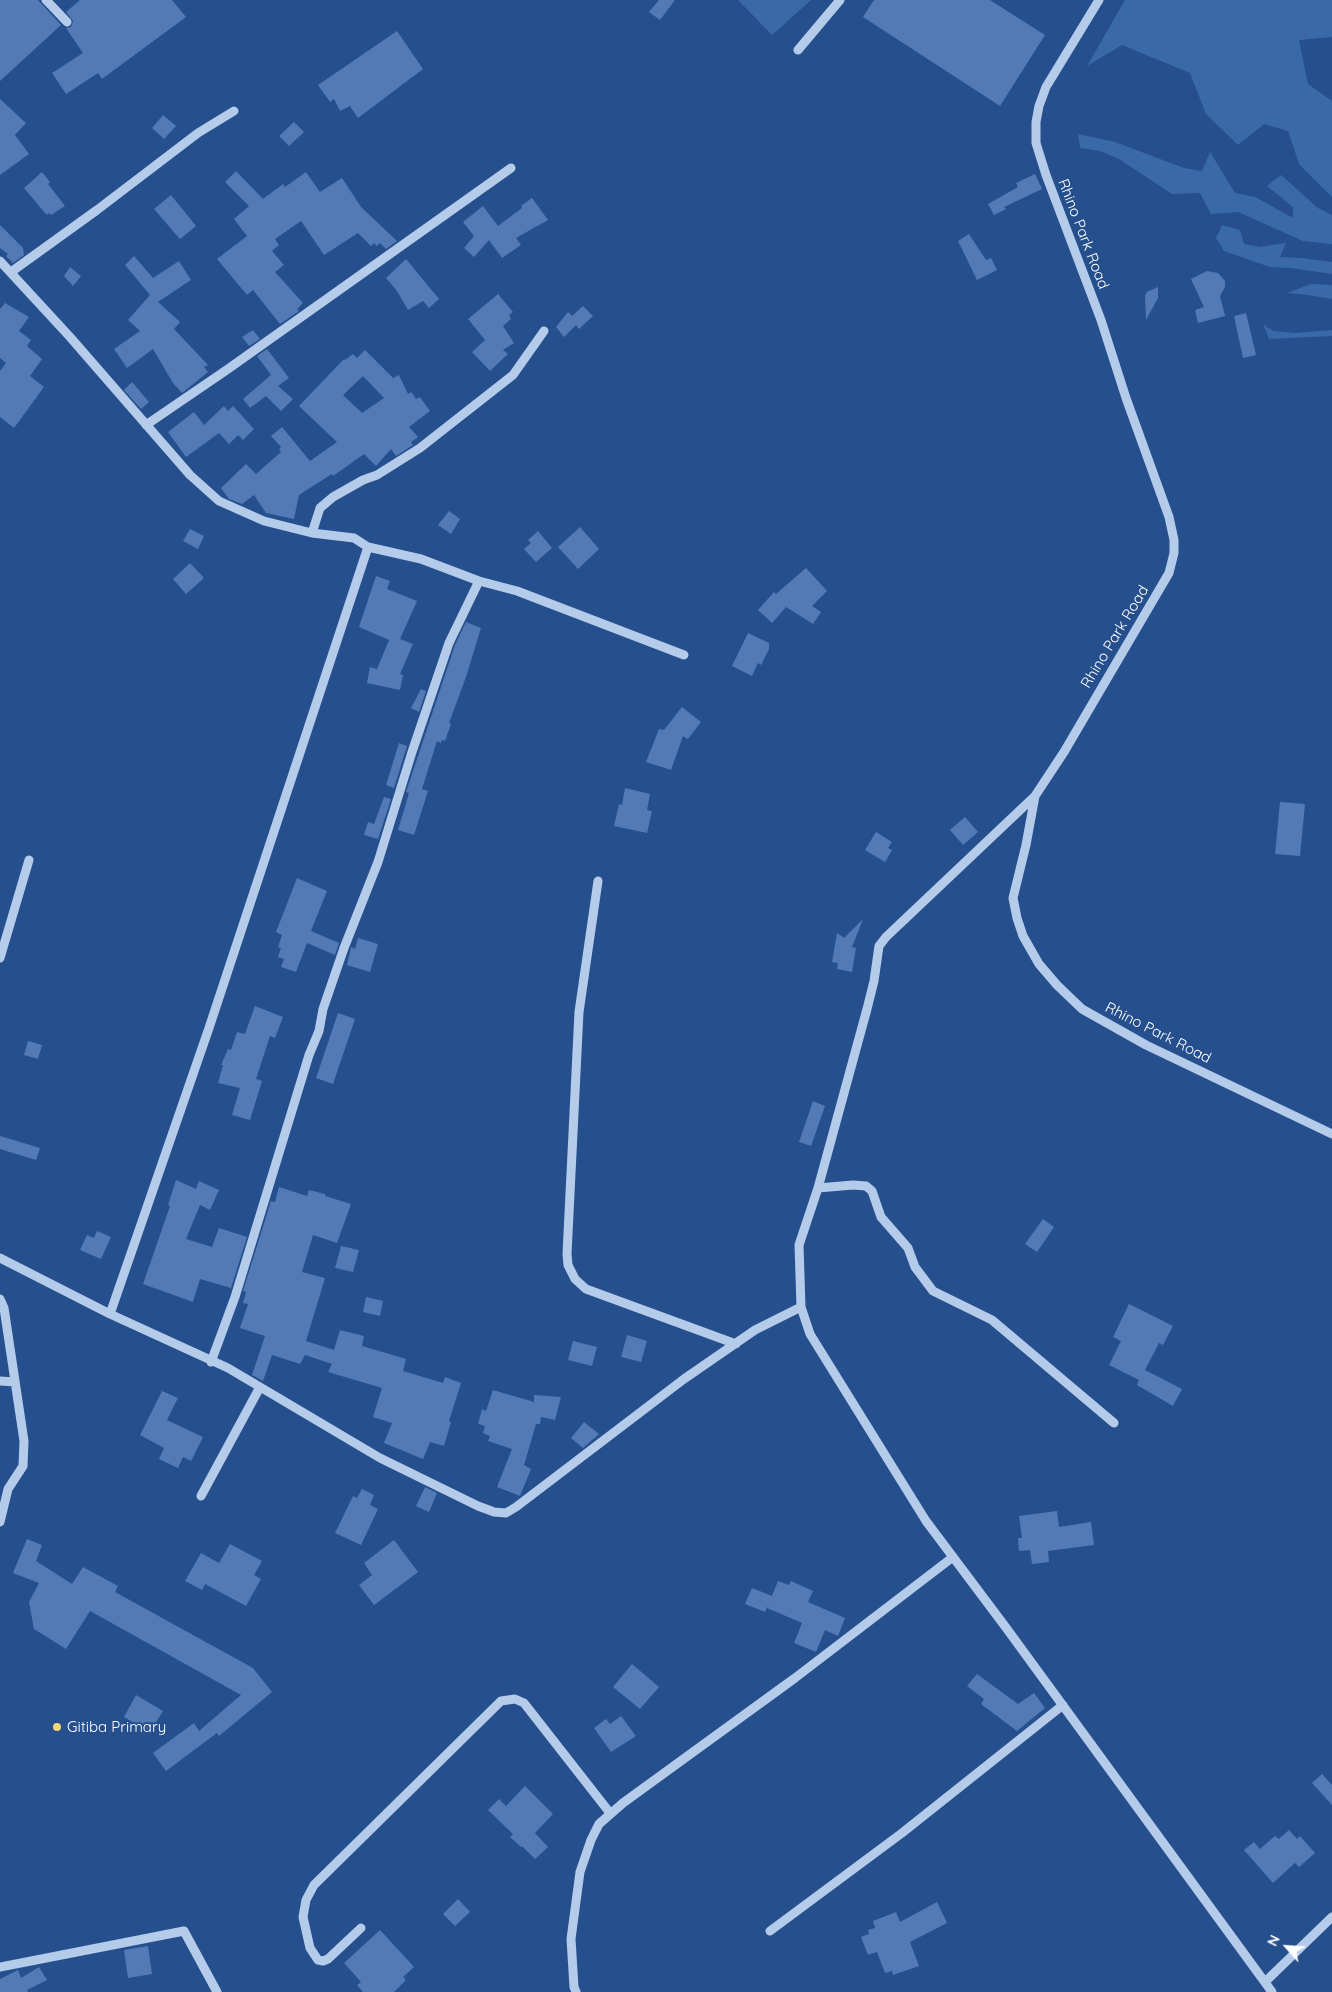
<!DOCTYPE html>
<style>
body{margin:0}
#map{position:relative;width:1332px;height:1992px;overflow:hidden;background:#264f8d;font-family:Quicksand,sans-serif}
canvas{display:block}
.north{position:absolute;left:1262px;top:1922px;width:50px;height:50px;-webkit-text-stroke:4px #264f8d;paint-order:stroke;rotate:296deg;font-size:14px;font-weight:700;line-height:20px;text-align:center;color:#fff}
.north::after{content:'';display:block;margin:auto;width:18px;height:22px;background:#fff;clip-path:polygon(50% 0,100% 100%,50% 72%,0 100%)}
</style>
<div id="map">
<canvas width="1332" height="1992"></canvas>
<div class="north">N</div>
</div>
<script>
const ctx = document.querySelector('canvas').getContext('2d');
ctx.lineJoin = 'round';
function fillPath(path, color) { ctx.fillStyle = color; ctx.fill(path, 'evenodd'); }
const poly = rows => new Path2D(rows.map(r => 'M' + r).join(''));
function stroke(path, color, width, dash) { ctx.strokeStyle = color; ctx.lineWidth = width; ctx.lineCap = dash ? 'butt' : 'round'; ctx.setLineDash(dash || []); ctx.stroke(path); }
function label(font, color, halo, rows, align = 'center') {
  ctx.font = font + ' Quicksand,sans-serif'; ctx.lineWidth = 4; ctx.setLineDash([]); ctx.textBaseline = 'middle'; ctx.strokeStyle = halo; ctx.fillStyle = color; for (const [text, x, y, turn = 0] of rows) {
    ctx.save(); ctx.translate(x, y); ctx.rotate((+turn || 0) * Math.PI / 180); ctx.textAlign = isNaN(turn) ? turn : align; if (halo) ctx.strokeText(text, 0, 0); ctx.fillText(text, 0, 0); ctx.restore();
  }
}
fillPath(poly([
 [738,0,811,0,772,35],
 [1125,0,1332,0,1332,37,1299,40,1308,84,1332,101,1332,197,1299,164,1288,131,1264,124,1238,145,1206,114,1190,73,1122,45,1087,66],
 [1078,134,1115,142,1184,168,1202,171,1210,152,1235,193,1255,197,1293,218,1293,207,1267,186,1281,175,1318,208,1332,215,1332,244,1303,241,1238,212,1211,214,1200,193,1172,194,1119,159,1100,151,1080,148],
 [1222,225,1240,230,1244,244,1260,247,1286,243,1280,257,1301,258,1332,262,1332,274,1290,268,1270,267,1224,251,1216,238],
 [1311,284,1332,285,1332,299,1308,295,1287,293],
 [1263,324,1273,331,1295,333,1332,330,1332,336,1269,339]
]), '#3a69a9');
fillPath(poly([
 [0,0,38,0,61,25,0,81],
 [80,0,172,0,186,17,102,79,98,73,66,94,52,73,83,53,66,28,71,27,73,21,66,12],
 [659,0,675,0,660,20,649,12],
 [874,0,990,0,1045,35,1000,106,863,17],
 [397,31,423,69,358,118,350,106,340,111,334,99,330,102,318,85],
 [0,99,26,123,15,135,29,154,0,175],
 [163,115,176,126,164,139,152,128],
 [294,122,304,132,289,146,279,136],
 [236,171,263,199,283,184,285,187,306,172,320,192,342,178,361,207,397,241,386,249,380,243,377,246,374,243,371,246,358,233,324,255,301,221,275,239,279,245,272,251,284,265,275,272,303,303,297,309,299,311,280,324,253,290,247,295,217,259,247,236,234,219,249,206,225,182],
 [42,172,50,182,48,184,65,206,51,215,49,213,47,215,45,213,24,188],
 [1035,174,1042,189,1004,207,1006,209,994,215,988,204,1018,187,1016,183],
 [171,195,196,226,180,239,154,209],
 [532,198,548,220,516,238,521,245,502,258,489,240,474,257,464,248,474,236,463,222,483,206,498,226,522,208,521,206],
 [0,225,23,248,24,255,13,263,6,256,8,254,0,248],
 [969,234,986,260,991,258,997,270,977,280,958,241],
 [134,256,153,278,179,261,191,280,158,302,180,322,174,329,208,365,204,367,208,372,182,393,173,383,153,349,127,368,114,349,140,331,128,320,150,295,125,265],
 [406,259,439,299,429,308,423,301,408,310,397,291,386,278],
 [70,267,81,276,73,286,64,276],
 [1207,271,1218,273,1225,281,1225,287,1220,296,1225,316,1198,323,1195,310,1204,307,1191,279],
 [1158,287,1158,298,1146,320,1145,295,1147,292],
 [498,294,513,312,509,315,511,319,503,326,514,343,503,350,508,354,490,371,472,352,485,340,468,319],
 [5,303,29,317,19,331,31,340,27,346,42,359,30,376,44,387,14,428,0,417,0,371,6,363,0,358,0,309],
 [583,306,593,316,579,329,576,325,564,337,556,327,568,312,572,316],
 [1246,313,1256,355,1243,358,1234,316],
 [253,330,260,339,249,346,242,337],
 [267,349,289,378,278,386,293,399,281,411,266,396,250,408,243,399,271,375,257,356],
 [365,350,393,378,399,375,408,394,411,392,416,399,420,397,430,411,409,427,418,437,411,442,413,445,396,456,391,449,376,466,364,454,333,476,332,474,299,495,294,519,266,513,254,495,242,504,229,499,221,488,246,464,256,474,281,452,279,449,281,447,271,436,282,427,310,461,337,442,299,406,344,359,345,360,353,354,357,358],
 [363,376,384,398,362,413,343,395],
 [132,382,149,402,141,409,124,390],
 [224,406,228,411,233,406,254,429,243,440,238,435,229,444,219,433,186,457,168,432,194,412,204,425],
 [449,511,460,519,451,534,438,525],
 [580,527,599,549,578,569,558,547],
 [190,529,204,536,198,549,183,541],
 [538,531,552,548,536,562,524,549,531,543,528,540],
 [190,563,204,578,186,594,173,579],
 [806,568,827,591,812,606,821,612,813,624,786,607,772,623,758,610,774,592,776,594],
 [376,576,390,581,387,589,417,601,400,639,413,644,400,674,403,675,400,690,367,683,370,667,377,669,389,640,359,627],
 [466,622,481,628,466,677,449,723,451,724,445,741,442,740,441,743,437,741,422,789,428,791,414,835,398,830,409,793,406,792,455,645],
 [748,633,769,643,769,649,761,665,758,663,752,676,732,666],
 [421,689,426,691,419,712,411,708],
 [682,707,701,722,688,739,683,736,671,770,646,762,659,729,664,730],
 [399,743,407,746,394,788,386,785],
 [625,788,650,794,647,810,652,811,647,833,614,826,619,804,622,805],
 [384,797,391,799,378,839,364,835,368,822,374,824],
 [1280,802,1305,804,1300,856,1275,854],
 [965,817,978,832,963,845,950,830],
 [876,832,892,842,888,848,892,850,885,862,865,850],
 [297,878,327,891,311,931,339,943,335,955,307,943,296,972,281,967,284,959,278,957,281,948,278,947,282,935,276,932],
 [863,919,852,947,856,948,852,972,837,969,838,963,832,962,837,933,844,938],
 [358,938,378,944,370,972,347,965,351,947,355,949],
 [255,1006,283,1017,275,1038,270,1036,256,1079,262,1081,250,1120,232,1115,240,1088,218,1083,223,1065,221,1065,228,1049,231,1050,237,1032,245,1034],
 [338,1013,355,1019,333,1084,316,1078],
 [28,1041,42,1045,38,1059,24,1055],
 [813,1101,825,1106,811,1146,799,1142],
 [0,1136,40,1148,36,1160,0,1149],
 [176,1180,196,1189,199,1181,219,1190,210,1210,200,1205,186,1239,212,1247,219,1228,247,1237,231,1288,200,1279,193,1302,143,1284,170,1206,168,1205],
 [279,1187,307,1196,309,1190,325,1194,325,1196,351,1204,337,1243,313,1235,302,1272,325,1278,306,1341,334,1350,340,1330,364,1336,362,1346,406,1359,403,1371,443,1383,445,1377,461,1383,449,1421,451,1422,444,1446,430,1442,423,1459,384,1443,392,1423,373,1417,382,1388,328,1372,332,1364,305,1355,300,1364,272,1355,263,1381,252,1375,265,1336,240,1328,248,1304,243,1303,246,1292,243,1291,271,1201,275,1202],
 [1043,1219,1054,1227,1037,1252,1025,1244],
 [97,1231,111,1237,101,1259,80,1250,87,1235,94,1238],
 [341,1246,359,1250,353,1272,335,1268],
 [366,1297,383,1301,380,1316,363,1312],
 [1129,1304,1173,1326,1163,1345,1159,1343,1145,1370,1182,1389,1173,1406,1137,1385,1139,1380,1109,1365,1121,1341,1113,1337],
 [627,1335,647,1341,641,1362,621,1357],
 [573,1341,597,1347,592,1366,568,1360],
 [493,1390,534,1402,534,1395,561,1397,555,1420,541,1417,540,1424,536,1424,524,1465,531,1469,520,1496,497,1487,512,1449,488,1441,490,1436,483,1433,485,1426,478,1424,482,1409,486,1411],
 [162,1391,178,1398,167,1420,203,1437,191,1461,183,1457,178,1468,159,1459,164,1448,140,1435],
 [584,1422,599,1434,583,1448,571,1438],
 [425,1487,437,1493,429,1512,416,1506],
 [362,1489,374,1495,370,1505,378,1509,361,1545,335,1533,353,1496,357,1498],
 [1057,1511,1059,1527,1091,1522,1094,1545,1048,1551,1049,1562,1032,1564,1030,1550,1019,1551,1018,1538,1022,1538,1019,1516],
 [27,1539,42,1545,36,1561,72,1584,83,1567,118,1586,115,1592,253,1668,272,1692,219,1736,217,1733,166,1771,153,1753,194,1723,199,1731,241,1695,90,1611,66,1649,34,1629,29,1602,39,1583,13,1573],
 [394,1540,418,1572,374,1605,359,1585,372,1575,364,1563],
 [230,1544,262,1561,254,1575,261,1579,246,1606,205,1584,202,1590,185,1581,201,1553,219,1563],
 [778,1581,789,1585,791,1581,813,1591,808,1602,845,1618,838,1636,825,1630,816,1652,794,1643,802,1623,767,1608],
 [752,1588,772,1596,765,1612,745,1604],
 [632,1664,659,1687,640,1709,613,1687],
 [977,1674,1018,1704,1034,1693,1045,1708,1017,1731,981,1704,984,1699,967,1686],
 [136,1695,163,1711,150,1732,124,1717],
 [621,1716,636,1736,611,1752,594,1728,606,1719,610,1724],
 [1322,1774,1332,1785,1332,1805,1312,1783],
 [525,1786,553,1814,535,1833,548,1847,535,1859,522,1846,521,1847,510,1837,513,1834,488,1810,499,1799,506,1806],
 [1289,1830,1297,1839,1300,1836,1315,1853,1299,1867,1295,1863,1273,1883,1244,1850,1254,1842,1260,1849,1275,1836,1279,1839],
 [458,1899,470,1912,455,1926,443,1914],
 [937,1902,947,1923,910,1942,919,1966,893,1975,892,1971,885,1973,877,1952,868,1955,861,1937,869,1934,868,1930,875,1928,873,1921,896,1912,900,1922],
 [380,1930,414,1967,403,1977,406,1980,394,1992,363,1992,357,1985,361,1982,344,1963],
 [148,1946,152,1974,128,1978,124,1950],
 [39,1967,47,1980,27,1990,28,1992,0,1992,0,1979,18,1970,21,1978]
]), '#527bb5');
stroke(poly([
 [46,0,67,22],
 [1099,0,1046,87,1039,106,1036,122,1036,143,1046,175,1101,320,1126,398,1169,517,1174,540,1174,553,1169,573,1064,752,1035,796,1026,845,1013,898,1017,918,1023,936,1039,964,1057,985,1082,1009,1146,1045,1332,1134],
 [798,50,840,0],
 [0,261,70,337,190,475,219,501,264,521,312,533,354,538,368,547,421,559,479,581,517,591,684,655],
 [11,272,97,210,198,133,234,111],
 [146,425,228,369,511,168],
 [312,533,320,508,333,497,363,480,377,475,420,448,513,375,544,331],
 [1035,796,886,937,879,946,874,981,867,1009,818,1188,799,1245,801,1307,810,1334,926,1521,1007,1629,1272,1992],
 [598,881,579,1012,567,1254,568,1265,575,1279,586,1289,736,1344],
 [0,958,29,860],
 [818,1188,853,1185,866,1186,872,1191,881,1217,908,1248,915,1267,933,1291,992,1320,1114,1423],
 [0,1258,110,1314,228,1368,380,1458,478,1506,494,1512,506,1513,516,1507,684,1379,755,1330,801,1307],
 [0,1299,4,1308,24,1441,23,1466,8,1489,0,1522],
 [110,1314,209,1028,368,547],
 [211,1362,235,1297,309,1055,319,1031,323,1009,344,948,378,862,412,752,449,643,479,581],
 [0,1381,15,1382],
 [201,1496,260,1387],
 [361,1928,328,1959,323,1961,318,1960,310,1948,303,1917,306,1900,314,1885,501,1701,515,1699,524,1703,610,1813],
 [770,1931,902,1833,1063,1705],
 [0,1967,184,1931,217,1992],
 [1265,1982,1332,1917],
 [576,1992,574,1987,571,1939,580,1872,591,1840,599,1824,623,1803,795,1678,953,1557]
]), '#b5cbea', 9);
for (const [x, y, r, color] of [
 [57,1727,5,"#f4d47a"]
]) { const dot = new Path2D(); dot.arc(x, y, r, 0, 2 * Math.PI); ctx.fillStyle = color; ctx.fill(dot); stroke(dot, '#264f8d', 2); }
label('15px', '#fff', '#264f8d', [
 ["Rhino Park Road",1083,234,69],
 ["Rhino Park Road",1115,637,-59],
 ["Rhino Park Road",1158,1033,27]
]);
label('15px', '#fff', '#264f8d', [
 ["Gitiba Primary",67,1727]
], 'left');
</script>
